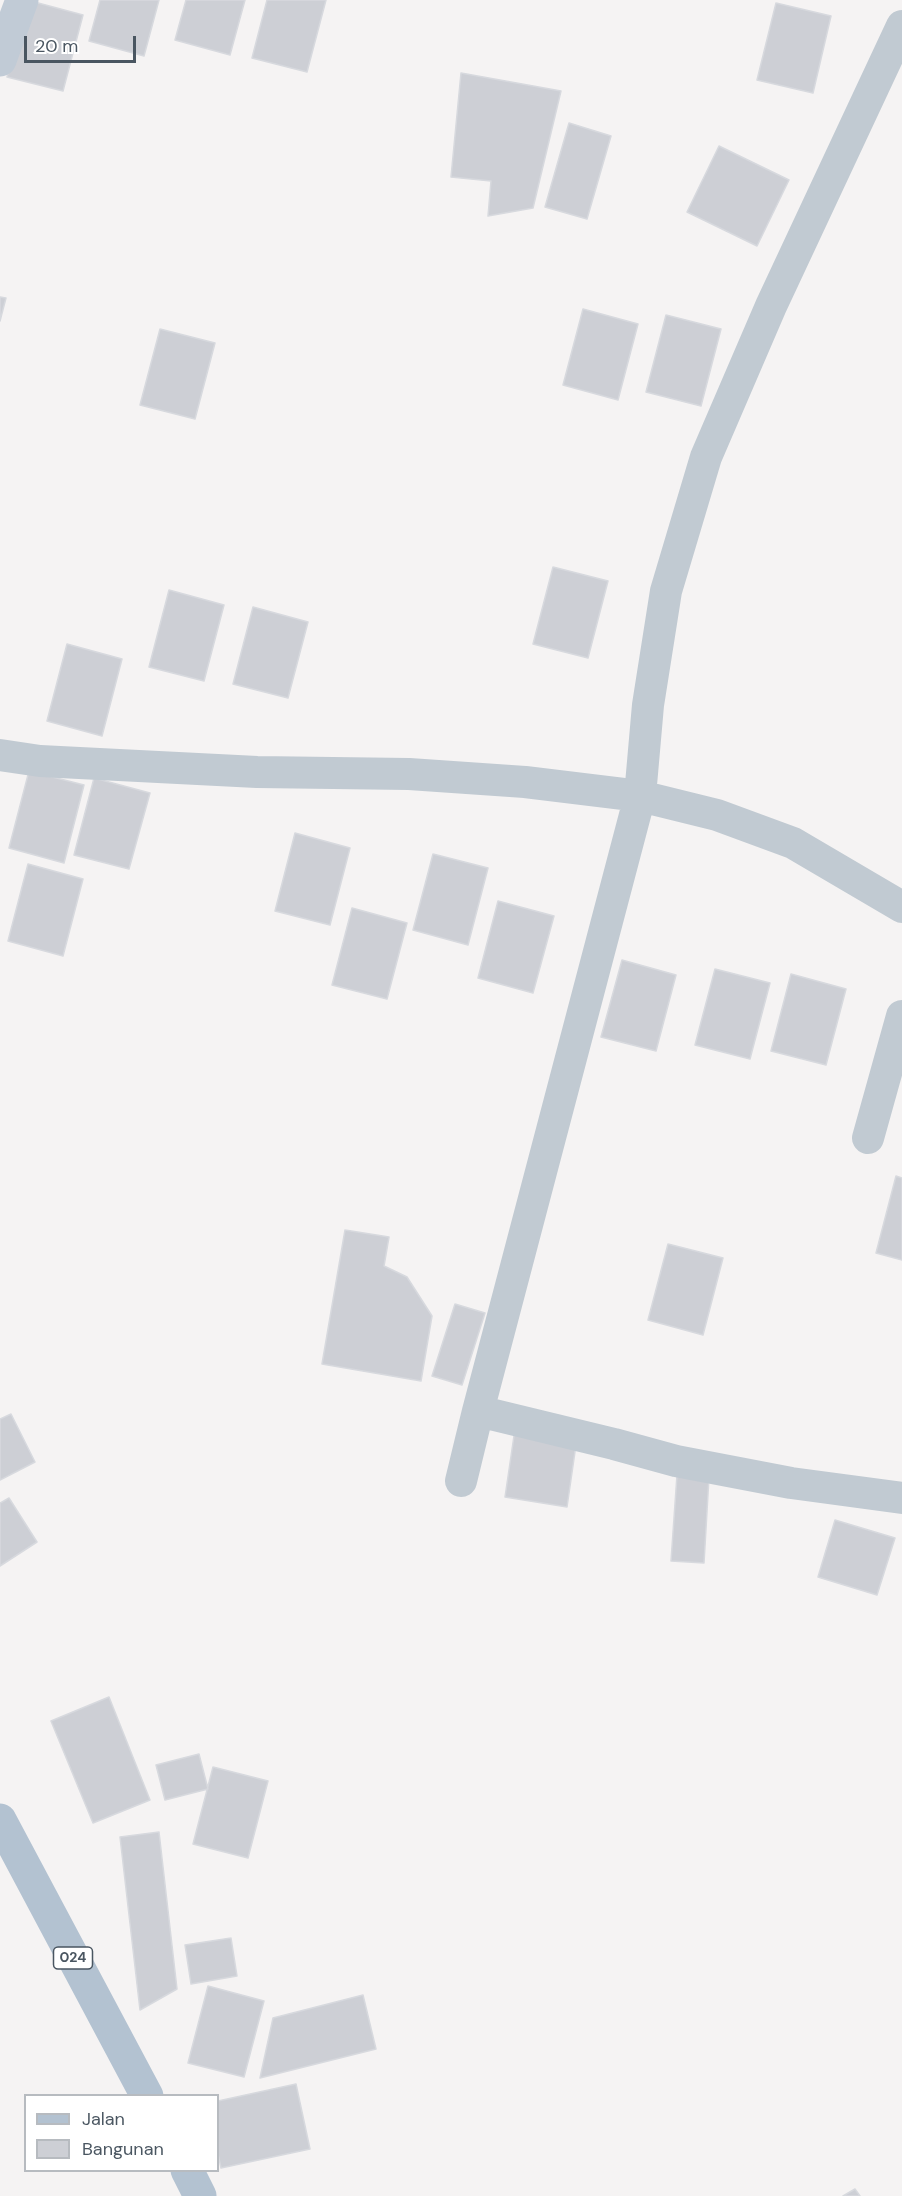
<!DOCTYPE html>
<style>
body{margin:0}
#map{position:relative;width:902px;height:2196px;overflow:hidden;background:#f5f3f3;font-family:"DM Sans",sans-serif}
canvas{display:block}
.legend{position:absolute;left:24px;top:2094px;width:195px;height:78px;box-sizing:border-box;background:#fff;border:2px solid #b7bbc0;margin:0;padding:8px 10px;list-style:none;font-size:18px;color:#4a5661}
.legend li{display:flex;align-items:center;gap:12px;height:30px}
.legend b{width:30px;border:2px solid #b7bbc0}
.scale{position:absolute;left:24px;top:36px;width:112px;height:27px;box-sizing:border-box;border:3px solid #4a5661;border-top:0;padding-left:8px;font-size:18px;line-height:21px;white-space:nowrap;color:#4a5661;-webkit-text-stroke:4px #fff;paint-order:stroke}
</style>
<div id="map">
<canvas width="902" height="2196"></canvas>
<ul class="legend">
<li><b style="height:8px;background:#b3c2d1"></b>Jalan</li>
<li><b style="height:16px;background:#cdcfd5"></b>Bangunan</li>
</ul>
<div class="scale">20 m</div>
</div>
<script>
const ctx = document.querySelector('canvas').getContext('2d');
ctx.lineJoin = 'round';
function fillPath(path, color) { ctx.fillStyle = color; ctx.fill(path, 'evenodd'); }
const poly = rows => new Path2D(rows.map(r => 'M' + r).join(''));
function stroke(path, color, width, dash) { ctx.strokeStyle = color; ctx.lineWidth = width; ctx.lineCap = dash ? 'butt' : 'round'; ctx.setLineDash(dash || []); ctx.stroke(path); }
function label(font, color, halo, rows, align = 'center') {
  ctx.font = font + ' "DM Sans",sans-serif'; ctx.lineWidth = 6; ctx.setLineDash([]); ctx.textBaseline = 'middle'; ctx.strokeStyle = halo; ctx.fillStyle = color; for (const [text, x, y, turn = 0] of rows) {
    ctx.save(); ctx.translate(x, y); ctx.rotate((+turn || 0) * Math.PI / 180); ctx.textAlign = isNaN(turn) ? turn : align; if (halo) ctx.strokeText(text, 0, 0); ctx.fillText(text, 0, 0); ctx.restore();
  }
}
const building = poly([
 [27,0,83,15,63,91,7,77,27,0],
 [100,0,159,0,144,56,89,41,100,0],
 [186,0,245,0,230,55,175,40,186,0],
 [267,0,326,0,307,72,252,58,267,0],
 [776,3,831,16,813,93,757,80,776,3],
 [461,73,561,91,533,208,488,216,491,181,451,177,461,73],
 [569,123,611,136,587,219,545,207,569,123],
 [719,146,789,180,757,246,687,212,719,146],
 [0,297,6,298,0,321,0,297],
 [583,309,638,324,618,400,563,385,583,309],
 [666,315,721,329,701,406,646,392,666,315],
 [160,329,215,343,195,419,140,405,160,329],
 [553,567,608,581,588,658,533,644,553,567],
 [169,590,224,605,204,681,149,667,169,590],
 [253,607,308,622,288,698,233,684,253,607],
 [67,644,122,659,102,736,47,721,67,644],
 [29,771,84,785,64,863,9,848,29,771],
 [94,778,150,793,129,869,74,855,94,778],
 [295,833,350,848,330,925,275,911,295,833],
 [433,854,488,868,468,945,413,930,433,854],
 [28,864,83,879,63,956,8,941,28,864],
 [498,901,554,916,533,993,478,978,498,901],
 [352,908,407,923,387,999,332,985,352,908],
 [622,960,676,975,656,1051,601,1037,622,960],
 [715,969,770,983,750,1059,695,1045,715,969],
 [791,974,846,989,826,1065,771,1051,791,974],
 [896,1176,902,1178,902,1260,876,1253,896,1176],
 [345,1230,389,1237,384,1266,407,1277,432,1316,421,1381,322,1364,345,1230],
 [668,1244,723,1258,703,1335,648,1320,668,1244],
 [455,1304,485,1313,462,1385,432,1376,455,1304],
 [11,1414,35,1462,0,1480,0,1419,11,1414],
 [515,1429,577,1438,567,1507,505,1497,515,1429],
 [677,1475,709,1477,704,1563,671,1561,677,1475],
 [9,1498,37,1542,0,1566,0,1503,9,1498],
 [835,1520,895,1538,877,1595,818,1577,835,1520],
 [109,1697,150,1800,93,1823,51,1721,109,1697],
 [199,1754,208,1789,165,1800,156,1765,199,1754],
 [213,1767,268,1781,248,1858,193,1844,213,1767],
 [159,1832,177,1989,140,2010,120,1837,159,1832],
 [231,1938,237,1976,191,1984,185,1945,231,1938],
 [208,1986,264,2001,244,2077,188,2063,208,1986],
 [363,1995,376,2049,260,2078,273,2018,363,1995],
 [296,2084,310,2149,221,2168,218,2154,218,2101,296,2084],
 [855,2189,860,2196,843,2196,855,2189]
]);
fillPath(building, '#cdcfd5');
stroke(building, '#d7d9de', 1.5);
stroke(poly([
 [902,26,771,306,706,457,666,591,648,705,640,796,478,1411,614,1444,676,1461,791,1483,902,1498],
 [0,755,40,761,257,772,409,774,525,782,640,796,717,815,793,843,902,907],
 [868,1138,902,1016],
 [461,1481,478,1411]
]), '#c1cad2', 32);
stroke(poly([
 [0,60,22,0]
]), '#c1cbd6', 33);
stroke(poly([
 [0,1820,147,2096],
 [187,2170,200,2196]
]), '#b3c2d1', 33);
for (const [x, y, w] of [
 [73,1958,39]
]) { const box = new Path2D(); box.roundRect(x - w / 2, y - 11, w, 22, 4.5); ctx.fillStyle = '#fff'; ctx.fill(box); stroke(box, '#4a5661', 1.5); }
label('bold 14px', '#4a5661', null, [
 ["024",73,1958]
]);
</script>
